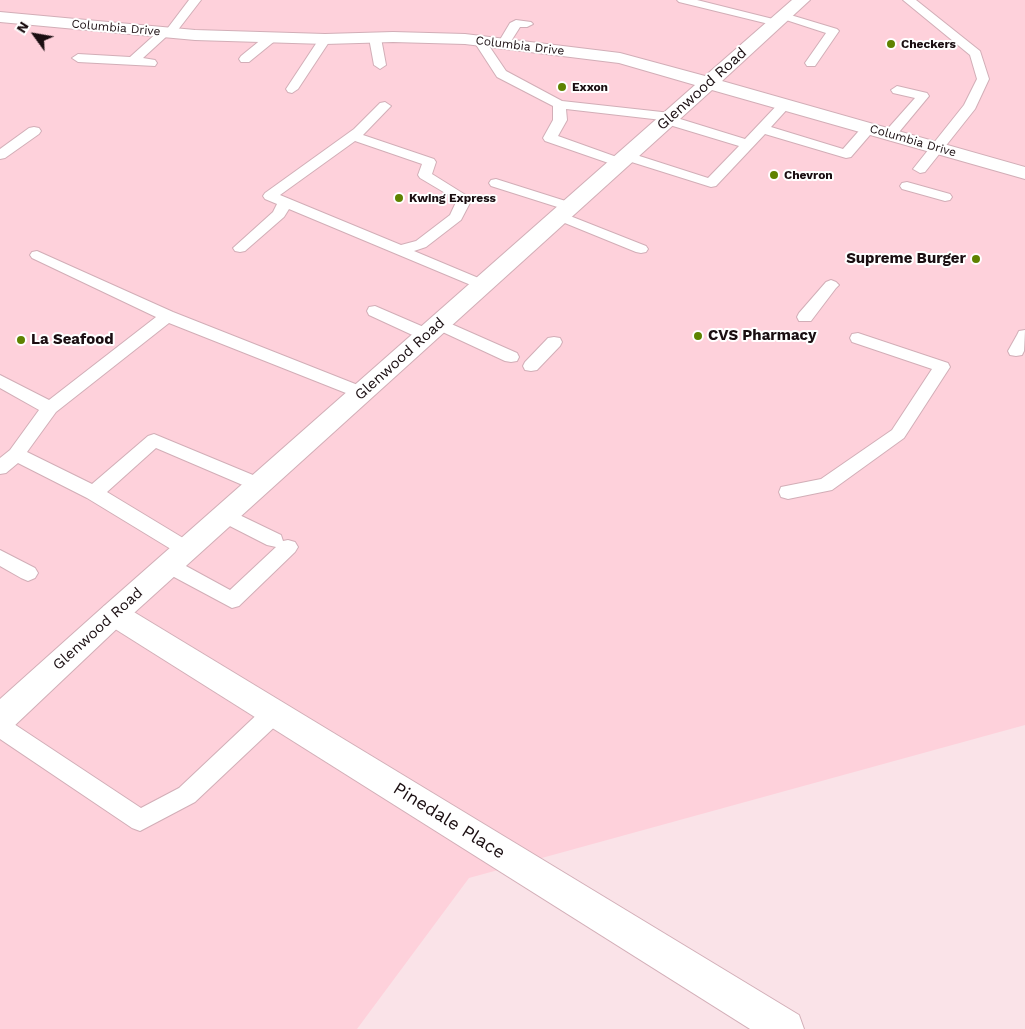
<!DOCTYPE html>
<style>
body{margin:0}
#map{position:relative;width:1025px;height:1029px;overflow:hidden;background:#fae3e8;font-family:"Work Sans",sans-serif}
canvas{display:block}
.north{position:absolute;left:10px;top:10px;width:50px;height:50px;-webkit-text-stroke:4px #fff;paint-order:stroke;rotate:302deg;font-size:14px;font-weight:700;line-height:20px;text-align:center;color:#1a0e11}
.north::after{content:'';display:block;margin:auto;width:18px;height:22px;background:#1a0e11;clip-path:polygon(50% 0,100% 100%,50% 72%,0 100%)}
</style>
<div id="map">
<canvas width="1025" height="1029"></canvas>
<div class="north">N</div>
</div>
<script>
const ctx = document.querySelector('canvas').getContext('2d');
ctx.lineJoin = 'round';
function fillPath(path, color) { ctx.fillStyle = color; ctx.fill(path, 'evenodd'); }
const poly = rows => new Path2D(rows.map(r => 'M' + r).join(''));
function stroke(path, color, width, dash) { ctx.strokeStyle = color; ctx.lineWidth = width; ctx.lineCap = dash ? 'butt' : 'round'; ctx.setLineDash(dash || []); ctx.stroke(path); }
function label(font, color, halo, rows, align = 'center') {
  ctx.font = font + ' "Work Sans",sans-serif'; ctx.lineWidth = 4; ctx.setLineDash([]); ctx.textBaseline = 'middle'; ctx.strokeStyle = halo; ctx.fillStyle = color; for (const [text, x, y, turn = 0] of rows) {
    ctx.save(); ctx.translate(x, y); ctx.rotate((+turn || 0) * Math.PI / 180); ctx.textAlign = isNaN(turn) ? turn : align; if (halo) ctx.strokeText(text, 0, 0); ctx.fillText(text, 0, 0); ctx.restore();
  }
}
fillPath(poly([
 [0,0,1025,0,1025,725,469,878,357,1029,0,1029]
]), '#fed1db');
const lane = poly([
 [189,0,201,0,174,35,167,36,143,58,155,60,157,63,155,66,78,62,72,58,78,54,130,57,160,30,167,29,189,0],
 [677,0,697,0,781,21,783,23,777,26,679,2,677,0],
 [903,0,916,0,980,51,989,79,975,109,925,172,920,173,913,169,964,105,977,79,970,55,903,0],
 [784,13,837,29,839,31,815,66,807,66,805,63,826,33,780,18,778,16,780,14,784,13],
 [516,20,531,22,533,24,527,27,520,27,508,46,500,46,498,43,510,23,516,20],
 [272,33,278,37,276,40,249,62,241,62,239,59,241,56,268,34,272,33],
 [375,34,381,38,386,65,380,69,374,65,369,38,375,34],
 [325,35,331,39,298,89,292,93,288,92,286,89,321,36,325,35],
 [479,36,483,37,506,71,562,101,671,113,676,114,677,118,745,139,780,102,785,101,791,105,771,127,843,149,864,125,869,124,876,128,851,157,846,158,765,134,716,186,711,187,622,159,620,156,627,152,708,178,739,146,663,123,662,120,566,109,567,120,558,136,625,160,627,163,620,167,545,141,543,138,553,120,553,106,497,77,473,40,479,36],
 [897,86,927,93,929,96,895,137,890,138,883,134,915,98,893,93,891,90,897,86],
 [385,102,391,106,363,135,434,159,436,162,432,174,472,199,461,220,426,247,414,251,488,282,491,285,488,288,478,288,289,209,284,217,245,251,240,252,235,251,233,248,273,212,277,204,265,199,263,196,265,193,354,129,380,103,385,102],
 [355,141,422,164,418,175,420,178,457,200,450,215,416,241,401,245,280,195,355,141],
 [34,127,39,128,41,131,39,134,5,158,0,159,0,149,29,128,34,127],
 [496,179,575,204,577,207,575,210,570,211,491,186,489,183,491,180,496,179],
 [907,182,950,194,952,197,950,200,945,201,902,189,900,186,902,183,907,182],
 [560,212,646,246,648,249,646,252,641,253,636,252,555,219,553,216,555,213,560,212],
 [37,251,173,312,368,389,370,393,368,397,362,399,356,397,169,323,56,412,27,452,92,484,148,436,154,434,265,480,268,485,265,490,259,492,156,448,107,492,193,544,196,549,193,554,186,556,179,554,87,498,18,463,6,473,0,474,0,458,10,450,39,410,0,388,0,375,49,400,156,317,32,258,30,255,32,252,37,251],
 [831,280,836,282,839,285,836,288,811,321,799,321,797,317,799,313,826,282,831,280],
 [375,306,433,331,435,335,433,339,427,340,421,339,369,315,367,311,369,307,375,306],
 [440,319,517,353,519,357,517,361,511,362,505,361,434,328,432,324,434,320,440,319],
 [1025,330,1024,351,1022,355,1016,356,1010,355,1008,351,1017,335,1019,331,1025,330],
 [858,333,948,363,950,367,904,438,832,490,788,499,781,497,779,492,781,487,821,479,892,430,932,369,852,342,850,338,852,334,858,333],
 [554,337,560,338,562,342,560,346,537,370,531,371,525,370,523,366,525,362,548,338,554,337],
 [225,508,281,535,283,541,288,540,295,542,298,547,295,552,239,606,232,608,161,570,158,565,161,560,168,557,175,560,230,590,276,547,267,545,218,520,216,515,218,510,225,508],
 [0,550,35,568,38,573,35,578,28,581,21,578,0,566,0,550],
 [274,704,282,706,285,713,282,720,195,802,140,831,132,828,0,739,0,718,8,720,141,808,179,788,266,706,274,704]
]);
const street = poly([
 [114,602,124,606,799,1015,804,1029,750,1029,104,622,99,614,104,606,114,602]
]);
const secondary = poly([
 [792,0,810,0,722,81,1025,167,1025,179,712,90,124,622,11,729,0,733,0,699,104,606,695,85,619,63,465,44,393,42,325,44,195,40,0,22,0,12,195,30,325,34,393,32,465,34,620,53,705,76,792,0]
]);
stroke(lane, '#d2aeb7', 2);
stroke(street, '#d2aeb7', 2);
stroke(secondary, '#d2aeb7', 2);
fillPath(lane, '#fff');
fillPath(street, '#fff');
fillPath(secondary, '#fff');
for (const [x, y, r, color] of [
 [891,44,5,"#5e8200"],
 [562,87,5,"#5e8200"],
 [774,175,5,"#5e8200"],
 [399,198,5,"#5e8200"],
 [976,259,5,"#5e8200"],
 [698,336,5,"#5e8200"],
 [21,340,5,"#5e8200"]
]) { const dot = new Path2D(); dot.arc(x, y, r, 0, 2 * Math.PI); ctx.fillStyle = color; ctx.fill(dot); stroke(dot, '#fff', 2); }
label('12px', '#1a0e11', '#fff', [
 ["Columbia Drive",116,28,5],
 ["Columbia Drive",520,46,7],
 ["Columbia Drive",913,141,16]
]);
label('bold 12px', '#1a0e11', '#fff', [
 ["Checkers",901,44],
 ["Exxon",572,87],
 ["Chevron",784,175],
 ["Kwing Express",409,198]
], 'left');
label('15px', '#1a0e11', '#fff', [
 ["Glenwood Road",702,89,-42],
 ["Glenwood Road",400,359,-42],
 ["Glenwood Road",98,629,-42]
]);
label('bold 15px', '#1a0e11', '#fff', [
 ["Supreme Burger",966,259,"right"],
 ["CVS Pharmacy",708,336],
 ["La Seafood",31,340]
], 'left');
label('18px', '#1a0e11', '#fff', [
 ["Pinedale Place",449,821,32]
]);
</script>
